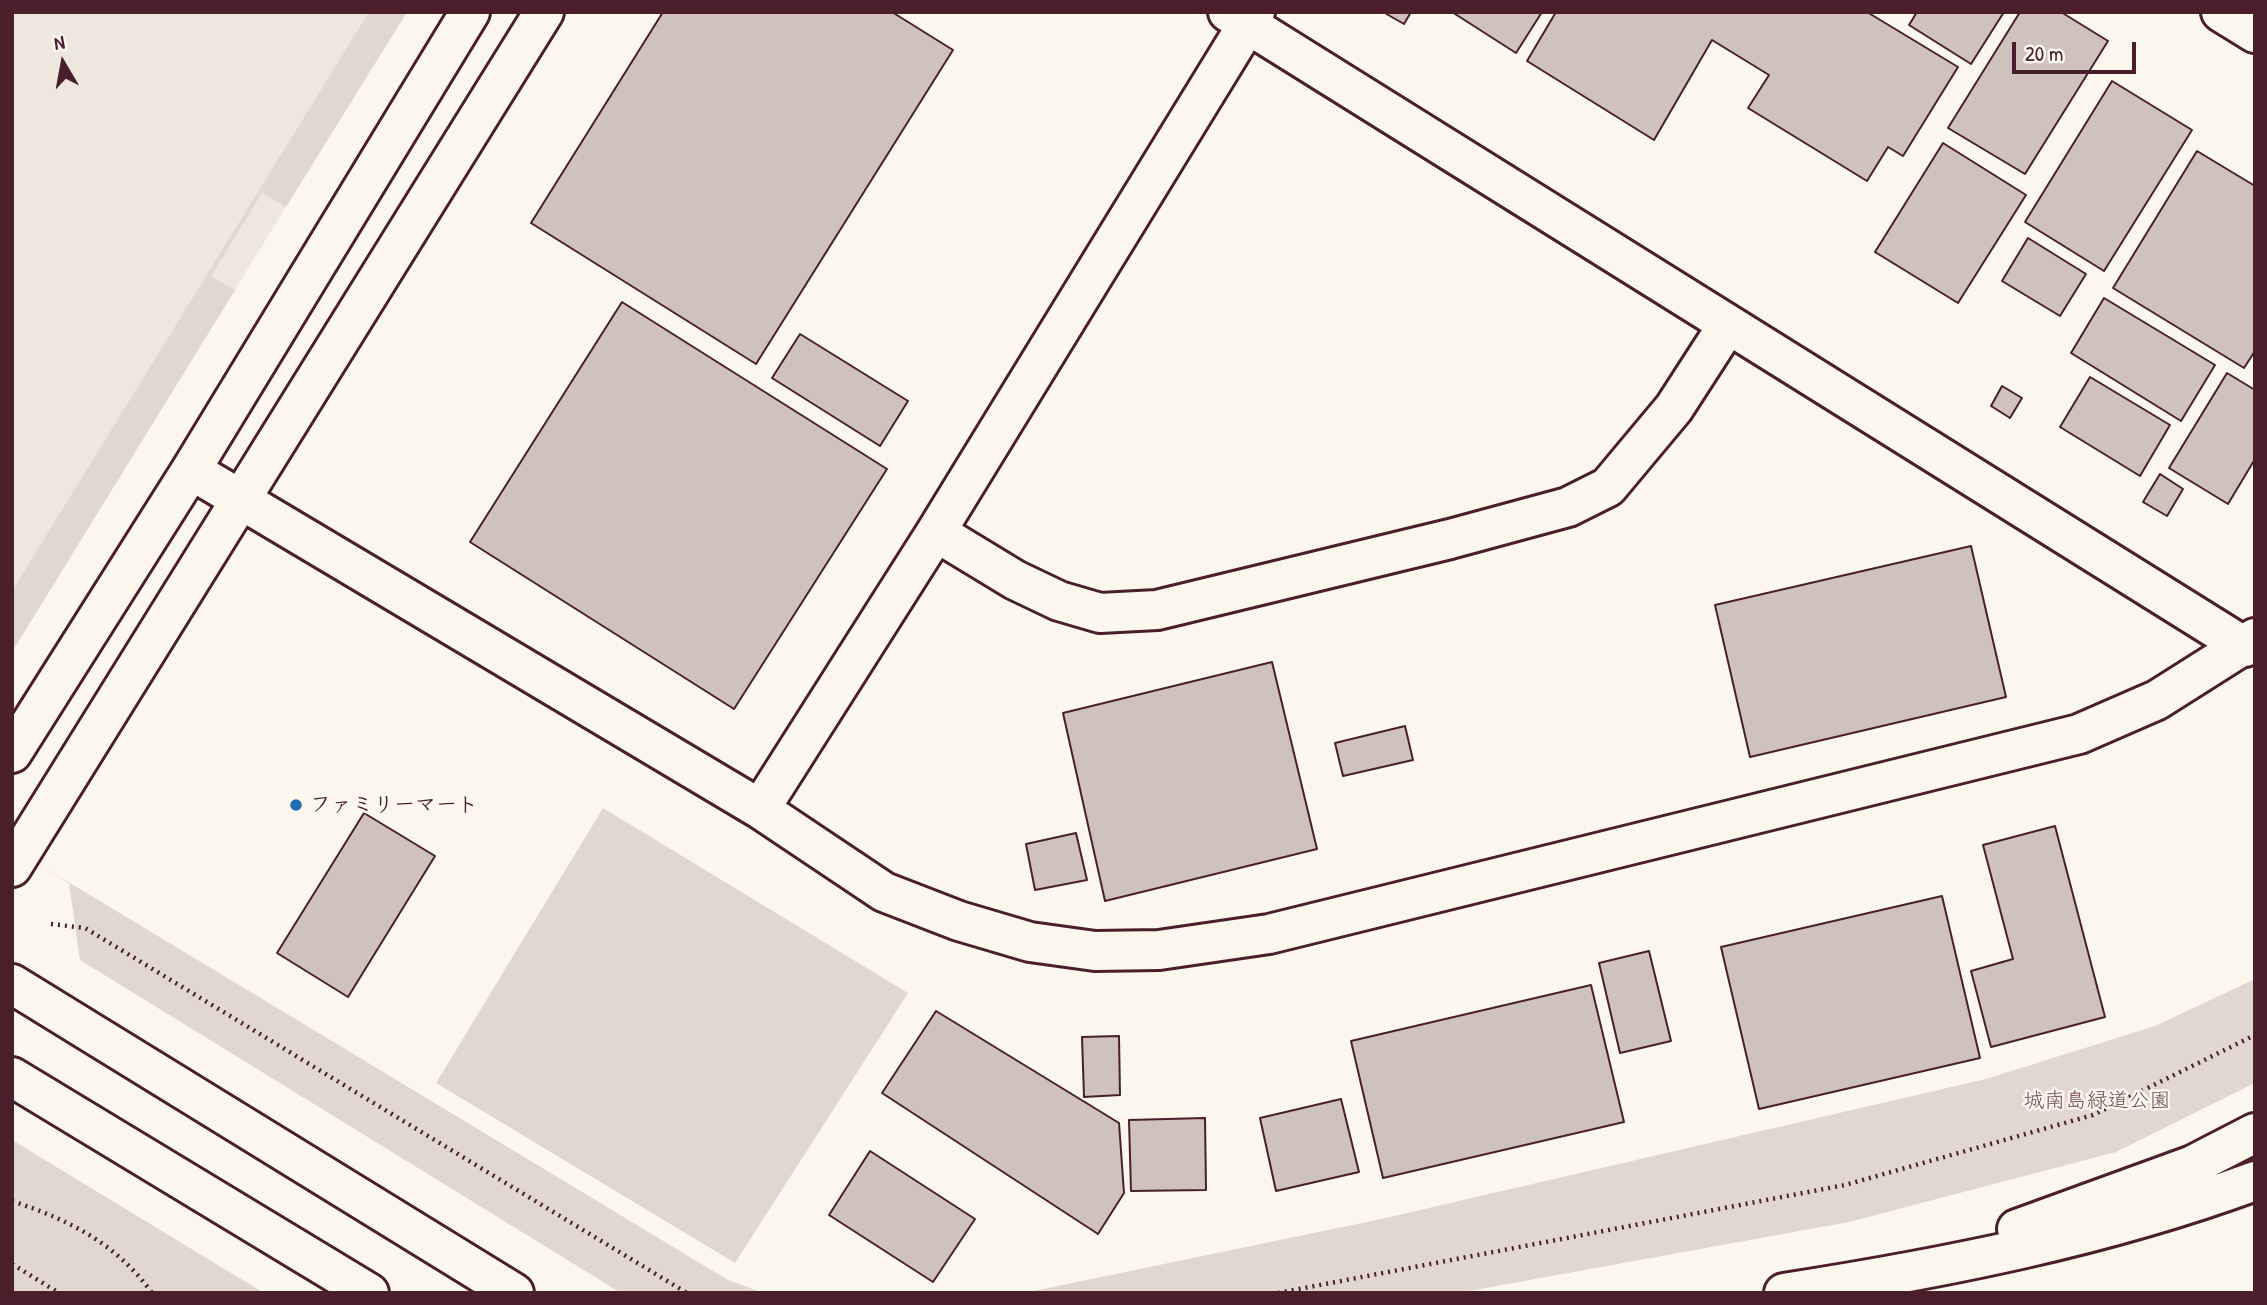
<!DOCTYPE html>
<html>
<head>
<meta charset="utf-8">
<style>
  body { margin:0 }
  #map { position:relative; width:2267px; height:1305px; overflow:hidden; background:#fbf7ec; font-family:"Patrick Hand",sans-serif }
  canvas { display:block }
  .frame { position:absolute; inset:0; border:14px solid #4a1f2b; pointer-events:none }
  .north { position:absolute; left:28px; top:28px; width:70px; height:70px; -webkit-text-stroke:5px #fbf7ec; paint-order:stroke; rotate:350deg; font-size:19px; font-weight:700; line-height:28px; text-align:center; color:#4a1f2b }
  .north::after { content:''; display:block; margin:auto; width:24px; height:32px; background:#4a1f2b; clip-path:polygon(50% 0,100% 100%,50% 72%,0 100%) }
  .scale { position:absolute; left:2012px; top:42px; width:124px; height:32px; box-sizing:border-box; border:4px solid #4a1f2b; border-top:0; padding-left:9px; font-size:21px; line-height:24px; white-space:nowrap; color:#4a1f2b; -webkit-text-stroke:5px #fbf7ec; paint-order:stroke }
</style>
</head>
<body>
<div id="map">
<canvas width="2267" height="1305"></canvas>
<div class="frame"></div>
<div class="north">N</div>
<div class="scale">20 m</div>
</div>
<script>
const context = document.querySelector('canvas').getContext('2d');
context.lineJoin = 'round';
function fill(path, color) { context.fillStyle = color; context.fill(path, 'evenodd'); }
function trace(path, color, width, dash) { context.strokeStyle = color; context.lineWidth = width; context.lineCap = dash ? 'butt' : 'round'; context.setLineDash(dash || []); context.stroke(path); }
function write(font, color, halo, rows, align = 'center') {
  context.font = font + ' "Patrick Hand","Klee One",sans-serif'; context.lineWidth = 5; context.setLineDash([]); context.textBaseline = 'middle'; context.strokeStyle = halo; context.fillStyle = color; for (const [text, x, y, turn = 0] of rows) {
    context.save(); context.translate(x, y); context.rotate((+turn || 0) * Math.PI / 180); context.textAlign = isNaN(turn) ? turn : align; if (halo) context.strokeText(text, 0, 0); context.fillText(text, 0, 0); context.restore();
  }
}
const built = new Path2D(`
  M 12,12 L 406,12 L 12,652 Z`);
const green = new Path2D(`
  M 369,12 L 407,12 L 286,207 L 262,193 L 211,276 L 235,290 L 12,652 L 12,591 Z
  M 603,808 L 908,993 L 735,1263 L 436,1083 Z
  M 12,848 L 728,1280 L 764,1293 L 621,1293 L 80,960 L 69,883 Z
  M 2255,979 L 2255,1083 L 2116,1152 L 1849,1222 L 1458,1293 L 1024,1293 L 1381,1219 L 1986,1079 L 2155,1026 Z
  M 12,1140 L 264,1293 L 12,1293 Z`);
const building = new Path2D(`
  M 663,12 L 892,12 L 953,50 L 756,364 L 531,223 Z
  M 1383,12 L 1411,12 L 1404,24 Z
  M 1452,12 L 1542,12 L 1516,53 Z
  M 1556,12 L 1867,12 L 1958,67 L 1903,156 L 1888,147 L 1867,181 L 1748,108 L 1769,75 L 1712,40 L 1654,140 L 1527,61 Z
  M 1917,12 L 2004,12 L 1971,64 L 1909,25 Z
  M 2020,12 L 2061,12 L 2108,41 L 2025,174 L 1948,128 Z
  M 2112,81 L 2192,130 L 2104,271 L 2025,222 Z
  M 1943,143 L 2026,195 L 1958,303 L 1875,252 Z
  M 2197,151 L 2255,186 L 2255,351 L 2244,368 L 2113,288 Z
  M 2028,238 L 2086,274 L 2060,316 L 2002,281 Z
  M 2104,298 L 2215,365 L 2181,421 L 2071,353 Z
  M 622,302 L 887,469 L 734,709 L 470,542 Z
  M 800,334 L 908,401 L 880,446 L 772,378 Z
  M 2227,373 L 2255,390 L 2255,459 L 2228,504 L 2169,468 Z
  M 2090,377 L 2170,425 L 2140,476 L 2060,427 Z
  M 2002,386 L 2022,398 L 2010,418 L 1991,406 Z
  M 2160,474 L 2183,489 L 2167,516 L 2143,502 Z
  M 1971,546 L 2006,697 L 1750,757 L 1715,605 Z
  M 1272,662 L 1317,849 L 1105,901 L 1063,713 Z
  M 1405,726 L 1413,760 L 1343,776 L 1335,743 Z
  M 364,813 L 435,856 L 348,997 L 277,953 Z
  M 2055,826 L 2105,1017 L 1991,1047 L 1971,971 L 2013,959 L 1983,845 Z
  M 1076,833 L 1087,880 L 1035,890 L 1026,844 Z
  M 1942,896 L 1980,1058 L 1759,1109 L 1721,947 Z
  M 1649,951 L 1671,1041 L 1620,1053 L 1599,963 Z
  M 1591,985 L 1624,1122 L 1383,1178 L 1351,1041 Z
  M 936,1011 L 1119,1123 L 1124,1193 L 1098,1234 L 882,1093 Z
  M 1119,1036 L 1120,1095 L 1084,1097 L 1082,1037 Z
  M 1341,1099 L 1359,1172 L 1276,1191 L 1260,1118 Z
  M 1205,1118 L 1206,1190 L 1131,1191 L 1129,1120 Z
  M 870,1151 L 975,1219 L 933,1282 L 829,1215 Z`);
const path = new Path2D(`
  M 51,924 L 85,928 L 687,1293
  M 12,1201 C 69,1220 116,1243 152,1293
  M 12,1264 L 59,1293
  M 1278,1293 L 1845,1185 L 2093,1115 L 2255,1035`);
const tertiary = new Path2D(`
  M 1228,12 L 2245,647
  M 2221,12 L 2255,33
  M 191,470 L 760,809 L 884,892 L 959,921 L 1030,942 L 1095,951 L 1159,950 L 1269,934 L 2079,734 L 2157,700 L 2255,638
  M 936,532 L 1015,580 L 1059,601 L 1100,613 L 1157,610 L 1450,539 L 1568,507 L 1608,487 L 1674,408 L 1727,326
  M 12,753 L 191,470 L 470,12
  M 760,809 L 936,532 L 1255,12
  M 12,867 L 544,12
  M 12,984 L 514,1293
  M 12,1077 L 369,1293
  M 2017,1229 L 2193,1165 L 2255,1133
  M 1784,1293 C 1944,1268 2103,1237 2255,1181`);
const markers = [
  [296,805,7,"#1f6fb2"]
];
const poiNames = [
  ["ファミリーマート",310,805]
];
const parkNames = [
  ["城南島緑道公園",2097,1101]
];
fill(built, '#eee7de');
fill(green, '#e2d7d0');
fill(building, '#cfc2bc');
trace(building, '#4a1f2b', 2);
trace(tertiary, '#4a1f2b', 44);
trace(path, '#4a1f2b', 4.5, [2, 5]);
trace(tertiary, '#fbf7ec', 38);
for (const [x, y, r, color] of markers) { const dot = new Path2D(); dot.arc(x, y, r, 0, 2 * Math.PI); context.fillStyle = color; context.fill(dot); trace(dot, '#fbf7ec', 2.5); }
write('bold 21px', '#4a1f2b', '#fbf7ec', poiNames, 'left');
write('21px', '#704d54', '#fbf7ec', parkNames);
</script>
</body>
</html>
